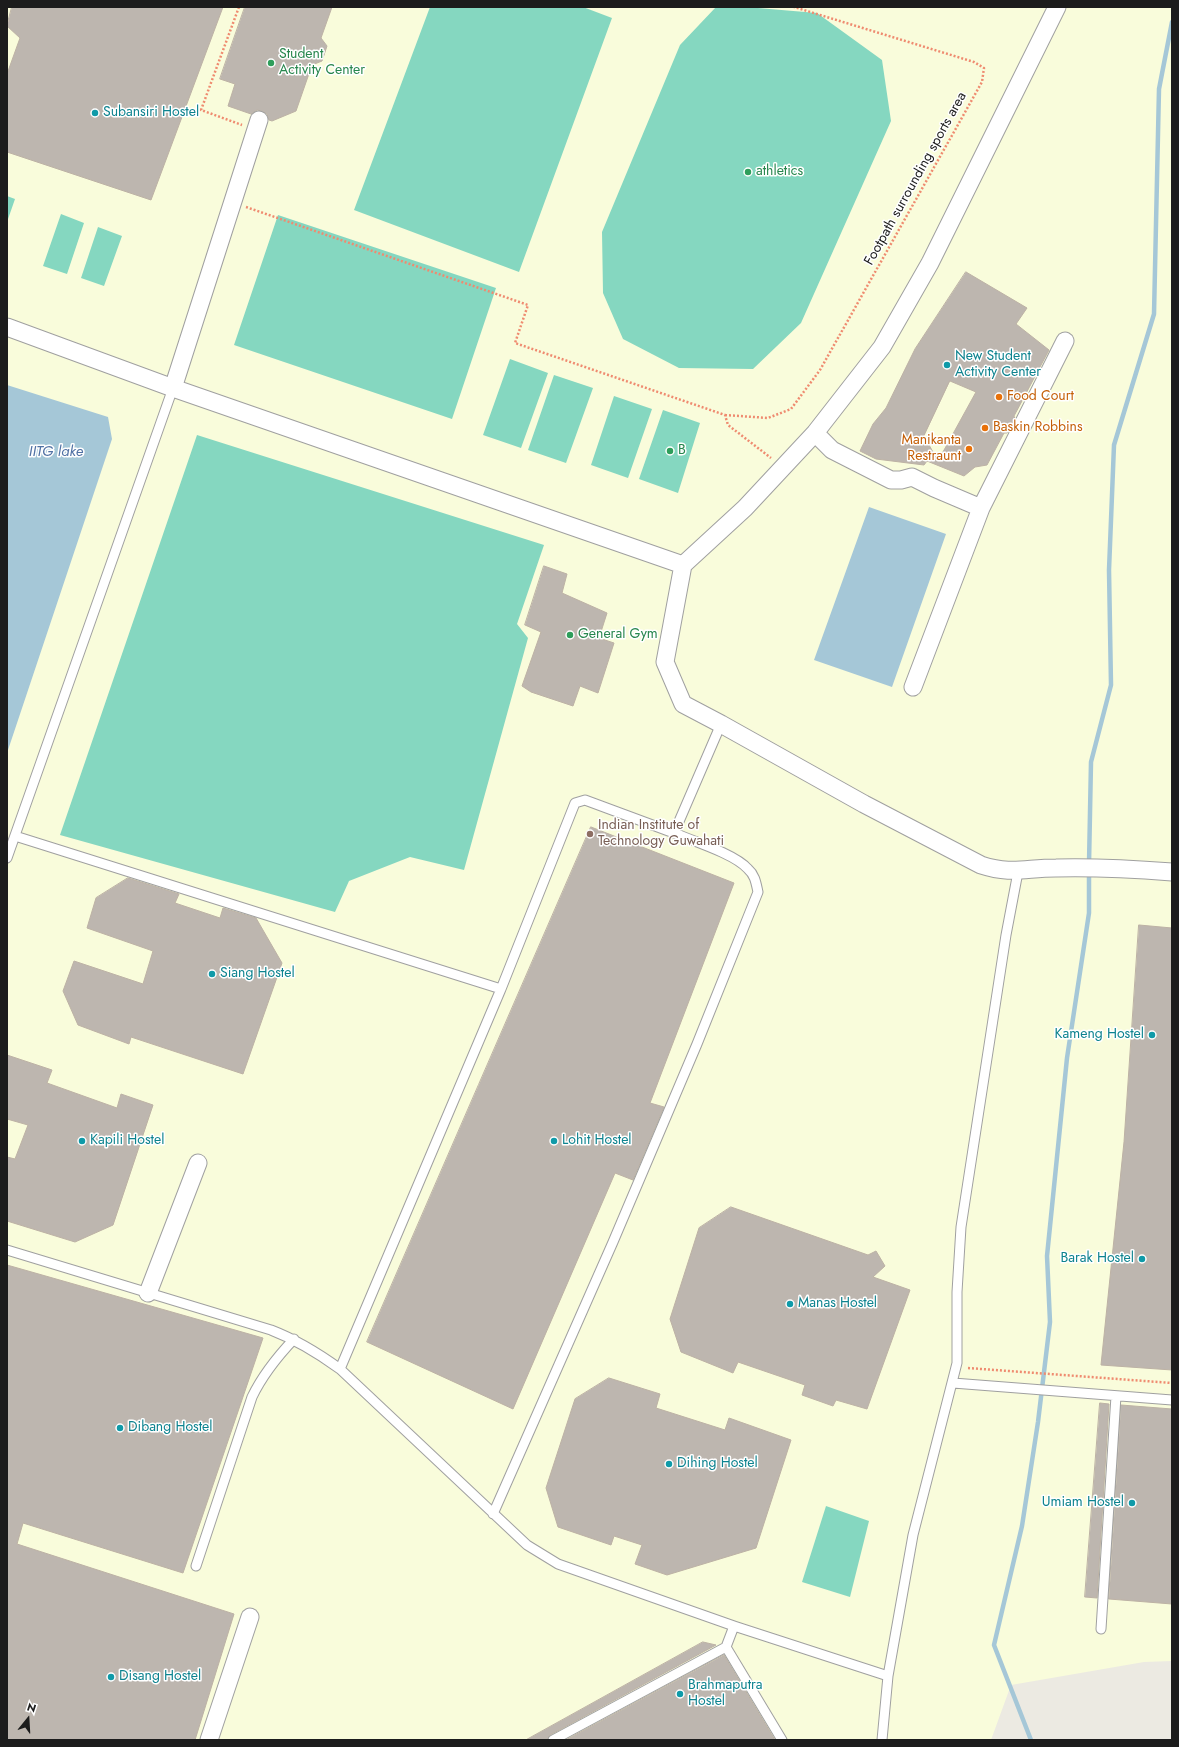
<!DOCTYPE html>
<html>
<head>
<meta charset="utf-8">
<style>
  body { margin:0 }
  #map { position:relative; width:1179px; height:1747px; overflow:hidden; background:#eceae2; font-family:Jost,sans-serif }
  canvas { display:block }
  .frame { position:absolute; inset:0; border:8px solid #1c1c1c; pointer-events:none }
  .north { position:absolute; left:8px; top:1699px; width:40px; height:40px; -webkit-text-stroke:3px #fff; paint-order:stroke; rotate:18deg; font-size:11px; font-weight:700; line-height:16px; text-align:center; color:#1c1c1c }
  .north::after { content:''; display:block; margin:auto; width:14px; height:18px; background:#1c1c1c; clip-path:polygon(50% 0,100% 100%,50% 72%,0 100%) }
</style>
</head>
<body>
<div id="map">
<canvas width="1179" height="1747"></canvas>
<div class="frame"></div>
<div class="north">N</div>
</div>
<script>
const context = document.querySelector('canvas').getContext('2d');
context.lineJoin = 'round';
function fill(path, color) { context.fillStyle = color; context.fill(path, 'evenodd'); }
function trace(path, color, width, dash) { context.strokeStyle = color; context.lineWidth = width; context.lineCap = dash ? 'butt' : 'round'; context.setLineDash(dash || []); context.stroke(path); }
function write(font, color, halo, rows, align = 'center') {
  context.font = font + ' Jost,sans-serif'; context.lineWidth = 3; context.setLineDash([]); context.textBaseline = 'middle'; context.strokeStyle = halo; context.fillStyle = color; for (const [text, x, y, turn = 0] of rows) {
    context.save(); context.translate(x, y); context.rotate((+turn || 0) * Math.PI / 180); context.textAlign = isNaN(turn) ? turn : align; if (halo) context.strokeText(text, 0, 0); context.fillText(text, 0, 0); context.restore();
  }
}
const education = new Path2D(`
  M 7,7 L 1172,7 L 1172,1661 L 1144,1662 L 1011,1685 L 991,1740 L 7,1740 Z`);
const pitch = new Path2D(`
  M 430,7 L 583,7 L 612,18 L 519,272 L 354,210 Z
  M 716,7 L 746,7 L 817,13 L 882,60 L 891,121 L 801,323 L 753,369 L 679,368 L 623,339 L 603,293 L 602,232 L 680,45 Z
  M 7,196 L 15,199 L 7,222 Z
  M 61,214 L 84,223 L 67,274 L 43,266 Z
  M 278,215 L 496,288 L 452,419 L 234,345 Z
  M 98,227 L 122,236 L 104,286 L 81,278 Z
  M 510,359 L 548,373 L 521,448 L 483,435 Z
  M 554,375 L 593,388 L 566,463 L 528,450 Z
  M 614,396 L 652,409 L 628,478 L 591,465 Z
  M 663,410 L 700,423 L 678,493 L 639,479 Z
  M 197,435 L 544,545 L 517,624 L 528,638 L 464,870 L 410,857 L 349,881 L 335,912 L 60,835 Z
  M 826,1506 L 869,1521 L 850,1597 L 802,1582 Z`);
const water = new Path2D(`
  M 7,385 L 108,417 L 112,439 L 7,753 Z
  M 869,507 L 946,534 L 892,687 L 814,660 Z`);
const stream = new Path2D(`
  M 1089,864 L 1091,762 L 1111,685 L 1109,570 L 1114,445 L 1154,314 L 1159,89 L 1172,22
  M 1031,1740 L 994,1645 L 1022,1526 L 1038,1422 L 1050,1322 L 1047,1256 L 1067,1058 L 1089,913 L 1089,871`);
const building = new Path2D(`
  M 12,7 L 223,7 L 151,200 L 7,152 L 7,74 L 20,38 L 7,26 Z
  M 245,7 L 332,7 L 321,38 L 327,46 L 322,61 L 312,65 L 296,111 L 272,121 L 269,120 L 267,114 L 262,111 L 257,110 L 251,114 L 228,106 L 235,84 L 220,79 Z
  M 966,272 L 1027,308 L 1016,324 L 1049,350 L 1014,416 L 1015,419 L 1007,433 L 1004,433 L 987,465 L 975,467 L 964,476 L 927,461 L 924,465 L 876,459 L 860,451 L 873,424 L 886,408 L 915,349 ZM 950,381 L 976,392 L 938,461 L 924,436 Z
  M 544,566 L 567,574 L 562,593 L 607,613 L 599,638 L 614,643 L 598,693 L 580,686 L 573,706 L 531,692 L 522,686 L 541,632 L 525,625 Z
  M 591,827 L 734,883 L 650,1103 L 664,1107 L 633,1180 L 615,1173 L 513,1409 L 367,1342 Z
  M 128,878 L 179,894 L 175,903 L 220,918 L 223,908 L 256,918 L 282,963 L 243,1074 L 131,1037 L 129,1044 L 78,1025 L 63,991 L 74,961 L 143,984 L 153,951 L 87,928 L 96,898 Z
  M 1139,925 L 1172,928 L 1172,1370 L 1101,1365 L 1124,1142 Z
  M 7,1055 L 52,1070 L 47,1083 L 117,1108 L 121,1094 L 153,1105 L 113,1225 L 75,1242 L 7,1221 L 7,1157 L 15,1159 L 28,1125 L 7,1119 Z
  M 731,1207 L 868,1255 L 876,1251 L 885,1266 L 873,1277 L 910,1290 L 867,1409 L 836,1400 L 833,1406 L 802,1395 L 805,1385 L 738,1362 L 733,1373 L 681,1352 L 670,1319 L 699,1228 Z
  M 7,1265 L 263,1338 L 183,1573 L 23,1523 L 17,1544 L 234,1614 L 195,1740 L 7,1740 Z
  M 609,1378 L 660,1394 L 656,1408 L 725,1430 L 729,1418 L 791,1440 L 756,1548 L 667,1575 L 635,1564 L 642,1545 L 614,1536 L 611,1545 L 558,1527 L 546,1488 L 575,1399 Z
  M 1100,1403 L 1109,1404 L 1097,1598 L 1085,1597 Z
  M 1121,1405 L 1172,1409 L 1172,1604 L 1109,1599 Z
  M 703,1642 L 716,1645 L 550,1735 L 547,1740 L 526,1740 Z
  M 724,1655 L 775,1740 L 566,1740 Z`);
const path = new Path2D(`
  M 239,7 L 201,110 L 242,125
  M 246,207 L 528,305 L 515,343 L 725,415 L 728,425 L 771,458
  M 725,415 L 768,418 L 791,409 L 820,370 L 982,82 L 984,68 L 974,62 L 794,7
  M 968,1368 L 1172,1383`);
const service = new Path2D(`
  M 15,836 L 501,989
  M 7,858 L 173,388
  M 7,1250 L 271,1330 C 297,1340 318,1353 340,1369 L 527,1545 L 558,1564 L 734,1626 L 888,1676
  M 340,1369 L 501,989 L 575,803 L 585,800 L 674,833 L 721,724
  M 953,1383 L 1172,1400
  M 493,1514 L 613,1242 L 697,1044 L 758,892 C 756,883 755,875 748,869 C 735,854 693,841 674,833
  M 196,1566 L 252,1397 C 263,1374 277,1357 294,1339
  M 734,1626 L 726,1647 L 782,1740
  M 1101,1629 L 1116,1396
  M 553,1740 L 726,1647
  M 882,1740 L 888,1676 L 913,1535 L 957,1363 L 957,1292 L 961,1227 L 1006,935 L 1018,872`);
const minor = new Path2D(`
  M 7,327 L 173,388 L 683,565 L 665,662 L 683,704 L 721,724 L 864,804 L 981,865 C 1012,875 1025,868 1056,868 C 1095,867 1133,869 1172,872
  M 173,388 L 259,120
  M 815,433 L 832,450 L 891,480 L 901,480 L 912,477 L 934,488 L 981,508
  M 683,565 L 745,508 L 815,433 L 882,347 L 930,263 L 1057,7
  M 913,687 L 981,508 L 1065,341
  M 148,1293 L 198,1163
  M 209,1740 L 250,1617`);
const markers = [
  [271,63,4,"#2e9e5b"],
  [95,113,4,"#0f9aa8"],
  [748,172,4,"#2e9e5b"],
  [947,365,4,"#0f9aa8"],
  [999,397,4,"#e8710a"],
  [985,428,4,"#e8710a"],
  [969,449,4,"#e8710a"],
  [670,451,4,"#2e9e5b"],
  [570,635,4,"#2e9e5b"],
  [590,834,4,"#8d6e63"],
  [212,974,4,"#0f9aa8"],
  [1152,1035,4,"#0f9aa8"],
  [82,1141,4,"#0f9aa8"],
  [554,1141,4,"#0f9aa8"],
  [1142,1259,4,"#0f9aa8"],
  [790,1304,4,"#0f9aa8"],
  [120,1428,4,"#0f9aa8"],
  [669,1464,4,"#0f9aa8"],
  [1132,1503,4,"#0f9aa8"],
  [111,1677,4,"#0f9aa8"],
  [680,1694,4,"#0f9aa8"]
];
const leisureNames = [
  ["Student",279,55],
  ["Activity Center",279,71],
  ["athletics",756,172],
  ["B",678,451],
  ["General Gym",578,635]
];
const cultureNames = [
  ["Subansiri Hostel",103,113],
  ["New Student",955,357],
  ["Activity Center",955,373],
  ["Siang Hostel",220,974],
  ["Kameng Hostel",1144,1035,"right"],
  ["Kapili Hostel",90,1141],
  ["Lohit Hostel",562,1141],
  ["Barak Hostel",1134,1259,"right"],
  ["Manas Hostel",798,1304],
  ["Dibang Hostel",128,1428],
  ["Dihing Hostel",677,1464],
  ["Umiam Hostel",1124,1503,"right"],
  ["Disang Hostel",119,1677],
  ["Brahmaputra",688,1686],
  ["Hostel",688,1702]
];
const streetNames = [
  ["Footpath surrounding sports area",916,179,-61]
];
const foodNames = [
  ["Food Court",1007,397],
  ["Baskin Robbins",993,428],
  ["Manikanta",961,441,"right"],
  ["Restraunt",961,457,"right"]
];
const educationNames = [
  ["Indian Institute of",598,826],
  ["Technology Guwahati",598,842]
];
const waterNames = [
  ["IITG lake",56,452]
];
fill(education, '#f9fcdb');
fill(pitch, '#85d7c0');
fill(water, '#a5c7d7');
trace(stream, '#a5c7d7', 4.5);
fill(building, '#bdb6af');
trace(building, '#bdb2a5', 1);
trace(service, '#a0a0a0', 11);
trace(minor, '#a0a0a0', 19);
trace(path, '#ef8b70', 2.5, [2, 2]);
trace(service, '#fff', 9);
trace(minor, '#fff', 17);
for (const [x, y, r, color] of markers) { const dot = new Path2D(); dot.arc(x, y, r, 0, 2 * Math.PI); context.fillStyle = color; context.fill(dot); trace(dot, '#fff', 1.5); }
write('14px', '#27864d', '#fff', leisureNames, 'left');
write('14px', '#0d838f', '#fff', cultureNames, 'left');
write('14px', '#1c1c1c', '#fff', streetNames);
write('14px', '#c56008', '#fff', foodNames, 'left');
write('14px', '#785e54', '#fff', educationNames, 'left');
write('italic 15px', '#5071a4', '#fff', waterNames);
</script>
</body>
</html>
